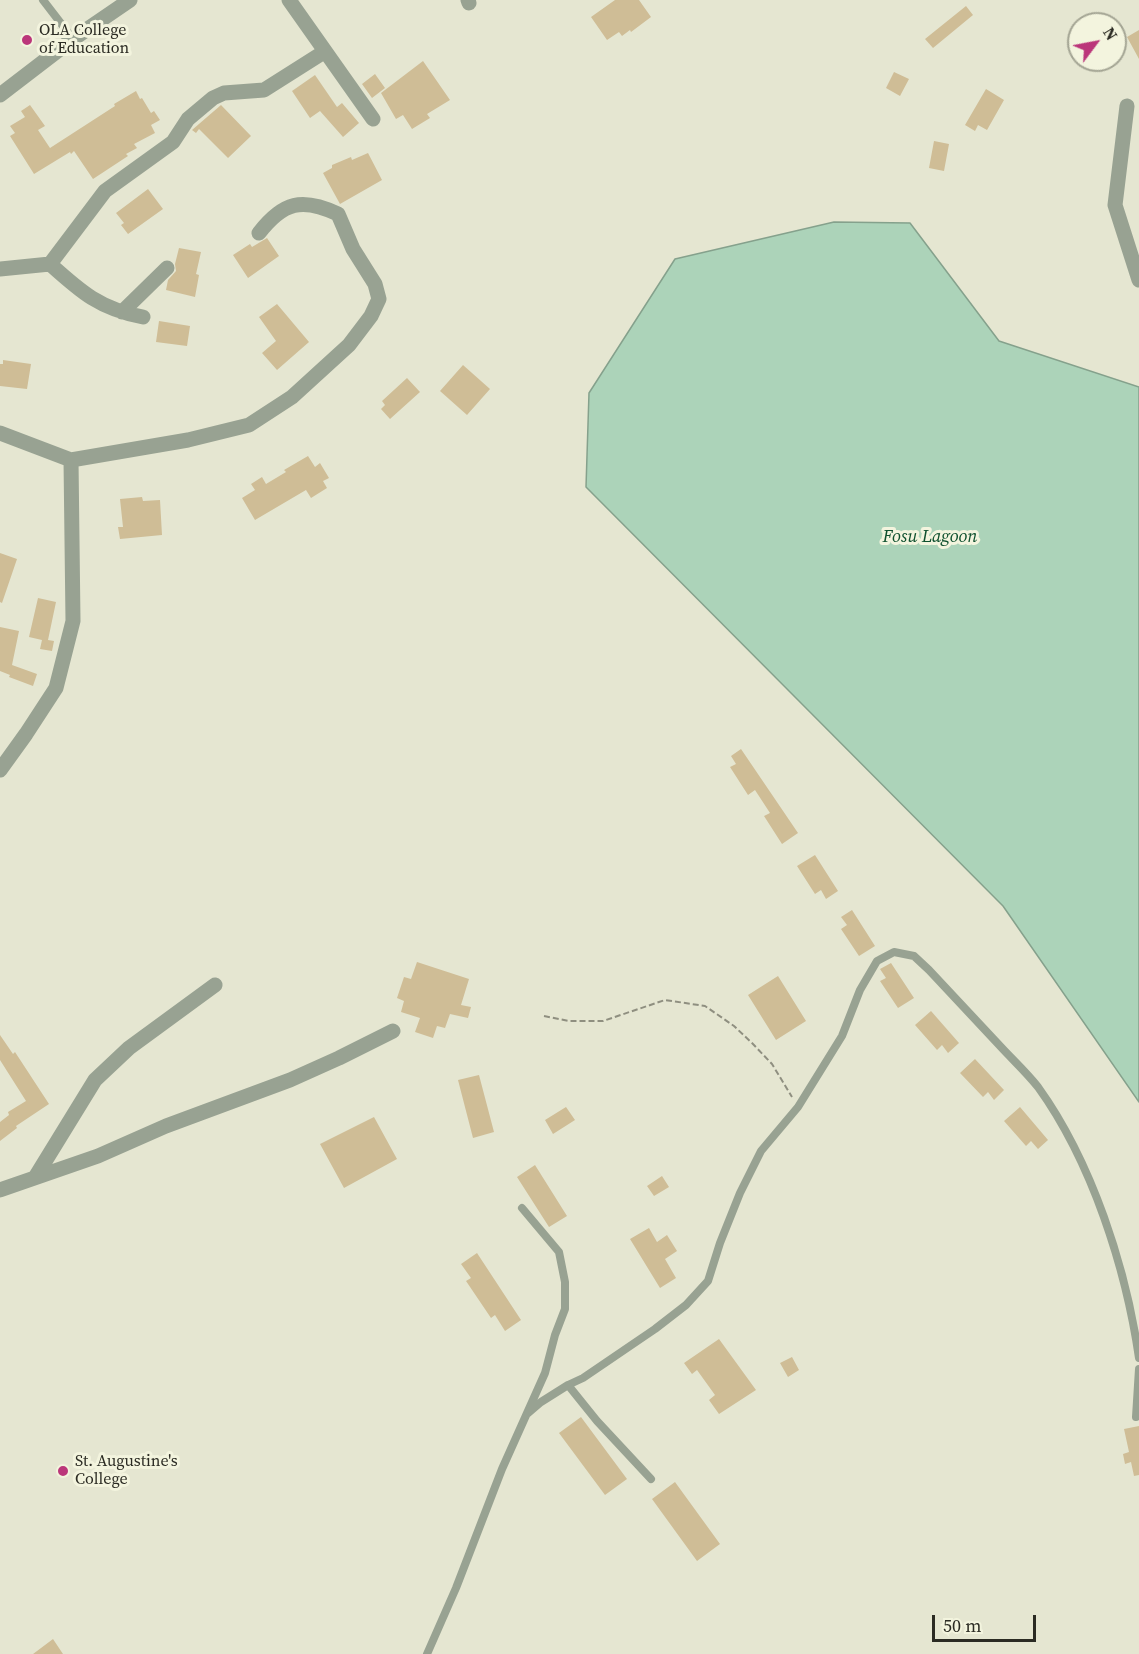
<!DOCTYPE html>
<html>
<head>
<meta charset="utf-8">
<style>
  body { margin:0 }
  #map { position:relative; width:1139px; height:1654px; overflow:hidden; background:#e5e6d1; font-family:"Source Serif 4",serif }
  canvas { display:block }
  .north { position:absolute; left:1067px; top:12px; width:60px; height:60px; box-sizing:border-box; background:#f3f4de; border:2px solid #a3a493; border-radius:50%; rotate:58deg; font-size:16px; font-weight:700; line-height:24px; text-align:center; color:#2b2b23 }
  .north::after { content:''; display:block; margin:auto; width:21px; height:27px; background:#bb367a; clip-path:polygon(50% 0,100% 100%,50% 72%,0 100%) }
  .scale { position:absolute; left:932px; top:1615px; width:104px; height:27px; box-sizing:border-box; border:3px solid #2b2b23; border-top:0; padding-left:8px; font-size:18px; line-height:21px; white-space:nowrap; color:#2b2b23; -webkit-text-stroke:4px #f3f4de; paint-order:stroke }
</style>
</head>
<body>
<div id="map">
<canvas width="1139" height="1654"></canvas>
<div class="north">N</div>
<div class="scale">50 m</div>
</div>
<script>
const context = document.querySelector('canvas').getContext('2d');
context.lineJoin = 'round';
function fill(path, color) { context.fillStyle = color; context.fill(path, 'evenodd'); }
function trace(path, color, width, dash) { context.strokeStyle = color; context.lineWidth = width; context.lineCap = dash ? 'butt' : 'round'; context.setLineDash(dash || []); context.stroke(path); }
function write(font, color, halo, rows, align = 'center') {
  context.font = font + ' "Source Serif 4",serif'; context.lineWidth = 6; context.setLineDash([]); context.textBaseline = 'middle'; context.strokeStyle = halo; context.fillStyle = color; for (const [text, x, y, turn = 0] of rows) {
    context.save(); context.translate(x, y); context.rotate((+turn || 0) * Math.PI / 180); context.textAlign = isNaN(turn) ? turn : align; if (halo) context.strokeText(text, 0, 0); context.fillText(text, 0, 0); context.restore();
  }
}
const water = new Path2D(`
  M 834,222 L 910,223 L 999,341 L 1139,387 L 1139,1102 L 1003,906 L 586,487 L 589,393 L 675,259 Z`);
const building = new Path2D(`
  M 615,0 L 639,0 L 651,17 L 631,32 L 630,30 L 622,36 L 619,32 L 607,40 L 591,17 Z
  M 966,6 L 973,15 L 933,48 L 925,39 Z
  M 1139,30 L 1139,59 L 1127,37 Z
  M 423,61 L 450,100 L 427,114 L 430,118 L 412,129 L 403,115 L 396,119 L 381,93 Z
  M 894,72 L 909,79 L 900,96 L 886,88 Z
  M 375,74 L 385,88 L 372,98 L 362,84 Z
  M 315,75 L 337,107 L 342,103 L 359,123 L 343,137 L 320,111 L 310,118 L 292,91 Z
  M 986,89 L 1004,100 L 987,130 L 978,125 L 975,131 L 965,125 Z
  M 136,91 L 140,99 L 142,98 L 151,113 L 154,111 L 160,120 L 151,125 L 155,133 L 134,144 L 137,148 L 126,154 L 128,156 L 93,179 L 74,151 L 71,154 L 70,152 L 34,174 L 10,136 L 15,133 L 10,126 L 25,117 L 21,111 L 30,105 L 45,126 L 38,130 L 50,148 L 115,106 L 114,104 Z
  M 221,105 L 251,136 L 228,158 L 199,129 L 196,133 L 192,130 Z
  M 934,141 L 949,144 L 944,171 L 929,168 Z
  M 368,153 L 382,180 L 340,204 L 323,173 L 332,168 L 332,165 L 351,157 L 352,160 Z
  M 148,189 L 163,209 L 128,234 L 121,225 L 124,223 L 116,213 Z
  M 267,238 L 279,256 L 248,278 L 233,255 L 250,244 L 252,247 Z
  M 179,248 L 201,252 L 196,274 L 199,275 L 195,297 L 166,290 L 168,280 L 176,271 L 175,264 Z
  M 277,304 L 309,342 L 277,370 L 262,353 L 276,341 L 259,317 Z
  M 159,321 L 190,326 L 187,346 L 156,342 Z
  M 3,360 L 31,364 L 27,389 L 0,386 L 0,364 L 3,364 Z
  M 463,365 L 490,389 L 467,415 L 440,391 Z
  M 407,378 L 420,392 L 390,419 L 381,409 L 385,405 L 382,401 Z
  M 308,456 L 315,467 L 320,463 L 329,478 L 323,481 L 327,488 L 311,498 L 306,490 L 255,520 L 242,498 L 255,490 L 251,484 L 262,477 L 266,484 L 286,472 L 284,470 Z
  M 142,497 L 143,501 L 160,500 L 162,535 L 120,539 L 118,527 L 123,527 L 120,499 Z
  M 0,553 L 17,559 L 2,603 L 0,602 Z
  M 38,598 L 56,602 L 48,640 L 54,641 L 52,651 L 40,649 L 42,640 L 29,637 Z
  M 0,627 L 19,631 L 12,665 L 37,674 L 33,686 L 9,677 L 10,675 L 0,671 Z
  M 741,749 L 798,833 L 782,844 L 764,816 L 770,813 L 755,790 L 748,795 L 730,767 L 736,764 L 731,756 Z
  M 815,855 L 838,891 L 826,899 L 821,890 L 815,894 L 797,866 Z
  M 852,910 L 875,946 L 859,956 L 841,929 L 847,925 L 841,917 Z
  M 417,962 L 469,979 L 461,1005 L 471,1007 L 468,1018 L 450,1014 L 445,1028 L 437,1026 L 433,1038 L 415,1032 L 420,1018 L 401,1012 L 404,1001 L 397,998 L 404,977 L 411,979 Z
  M 891,963 L 914,998 L 898,1008 L 880,981 L 886,978 L 880,969 Z
  M 778,976 L 806,1021 L 776,1040 L 748,995 Z
  M 931,1011 L 959,1043 L 948,1053 L 942,1045 L 937,1050 L 915,1025 Z
  M 0,1035 L 13,1054 L 15,1052 L 49,1104 L 16,1126 L 17,1128 L 0,1141 L 0,1122 L 9,1115 L 8,1112 L 26,1101 L 0,1060 Z
  M 975,1059 L 1004,1090 L 994,1100 L 988,1092 L 983,1097 L 960,1073 Z
  M 479,1075 L 494,1132 L 473,1138 L 458,1080 Z
  M 566,1107 L 575,1120 L 553,1134 L 545,1120 Z
  M 1020,1107 L 1048,1140 L 1038,1149 L 1031,1141 L 1026,1146 L 1004,1121 Z
  M 374,1117 L 397,1159 L 344,1188 L 320,1144 Z
  M 535,1165 L 567,1216 L 549,1227 L 517,1177 Z
  M 662,1176 L 669,1187 L 654,1196 L 647,1186 Z
  M 649,1228 L 657,1242 L 667,1235 L 677,1251 L 665,1259 L 676,1278 L 660,1288 L 630,1239 Z
  M 477,1253 L 521,1320 L 505,1331 L 495,1315 L 491,1318 L 466,1281 L 471,1278 L 461,1264 Z
  M 719,1339 L 756,1390 L 719,1414 L 709,1400 L 715,1395 L 697,1370 L 692,1374 L 684,1363 Z
  M 792,1357 L 799,1370 L 788,1377 L 780,1363 Z
  M 581,1417 L 627,1479 L 605,1495 L 559,1433 Z
  M 1139,1426 L 1139,1475 L 1134,1476 L 1131,1462 L 1125,1464 L 1123,1454 L 1129,1452 L 1124,1429 Z
  M 675,1482 L 720,1544 L 697,1561 L 652,1499 Z
  M 53,1639 L 63,1654 L 33,1654 Z`);
const path = new Path2D(`
  M 544,1016 L 569,1021 L 603,1021 L 665,1000 L 705,1006 L 734,1026 L 752,1043 L 772,1064 L 792,1097`);
const lane = new Path2D(`
  M 43,0 L 73,39
  M 568,1385 L 597,1421 L 651,1479
  M 527,1414 L 541,1402 L 568,1385 L 583,1378 L 655,1329 L 686,1305 L 708,1281 L 720,1243 L 740,1193 L 761,1151 L 798,1107 L 842,1036 L 860,990 L 877,961 L 894,952 L 914,956 L 929,970 C 953,996 977,1021 1001,1047 C 1013,1060 1027,1073 1038,1087 C 1092,1162 1126,1268 1139,1358
  M 1136,1417 L 1139,1369
  M 427,1654 L 456,1588 L 502,1469 L 545,1373 L 555,1335 L 565,1309 L 565,1282 L 559,1252 L 522,1208`);
const street = new Path2D(`
  M 289,0 L 373,119
  M 468,0 L 469,3
  M 0,95 L 73,39 L 130,0
  M 1127,106 L 1115,205 L 1139,280
  M 50,264 L 105,191 L 173,142 L 188,119 L 213,98 L 224,93 L 264,90 L 324,52
  M 0,269 L 50,264 C 81,292 100,309 143,317
  M 122,312 L 167,268
  M 0,433 L 71,460 L 188,440 L 249,425 L 292,397 L 349,345 L 371,316 L 379,299 L 375,284 L 353,249 L 338,214 C 302,197 283,202 259,233
  M 0,770 L 26,734 L 56,688 L 73,621 L 71,460
  M 36,1176 L 95,1080 L 129,1048 L 215,985
  M 0,1190 L 98,1156 L 166,1126 L 290,1080 L 339,1058 L 393,1031`);
const markers = [
  [27,40,6,"#bb367a"],
  [63,1471,6,"#bb367a"]
];
const poiNames = [
  ["OLA College",39,31],
  ["of Education",39,49],
  ["St. Augustine's",75,1462],
  ["College",75,1480]
];
const waterNames = [
  ["Fosu Lagoon",930,537]
];
fill(water, '#acd3b9');
trace(water, '#85a18c', 1.5);
fill(building, '#cfbd96');
trace(path, '#8f8f80', 2, [6, 3]);
trace(lane, '#98a292', 8);
trace(street, '#98a292', 15);
for (const [x, y, r, color] of markers) { const dot = new Path2D(); dot.arc(x, y, r, 0, 2 * Math.PI); context.fillStyle = color; context.fill(dot); trace(dot, '#f3f4de', 2); }
write('16px', '#2b2b23', '#f3f4de', poiNames, 'left');
write('italic 18px', '#0e502e', '#f3f4de', waterNames);
</script>
</body>
</html>
